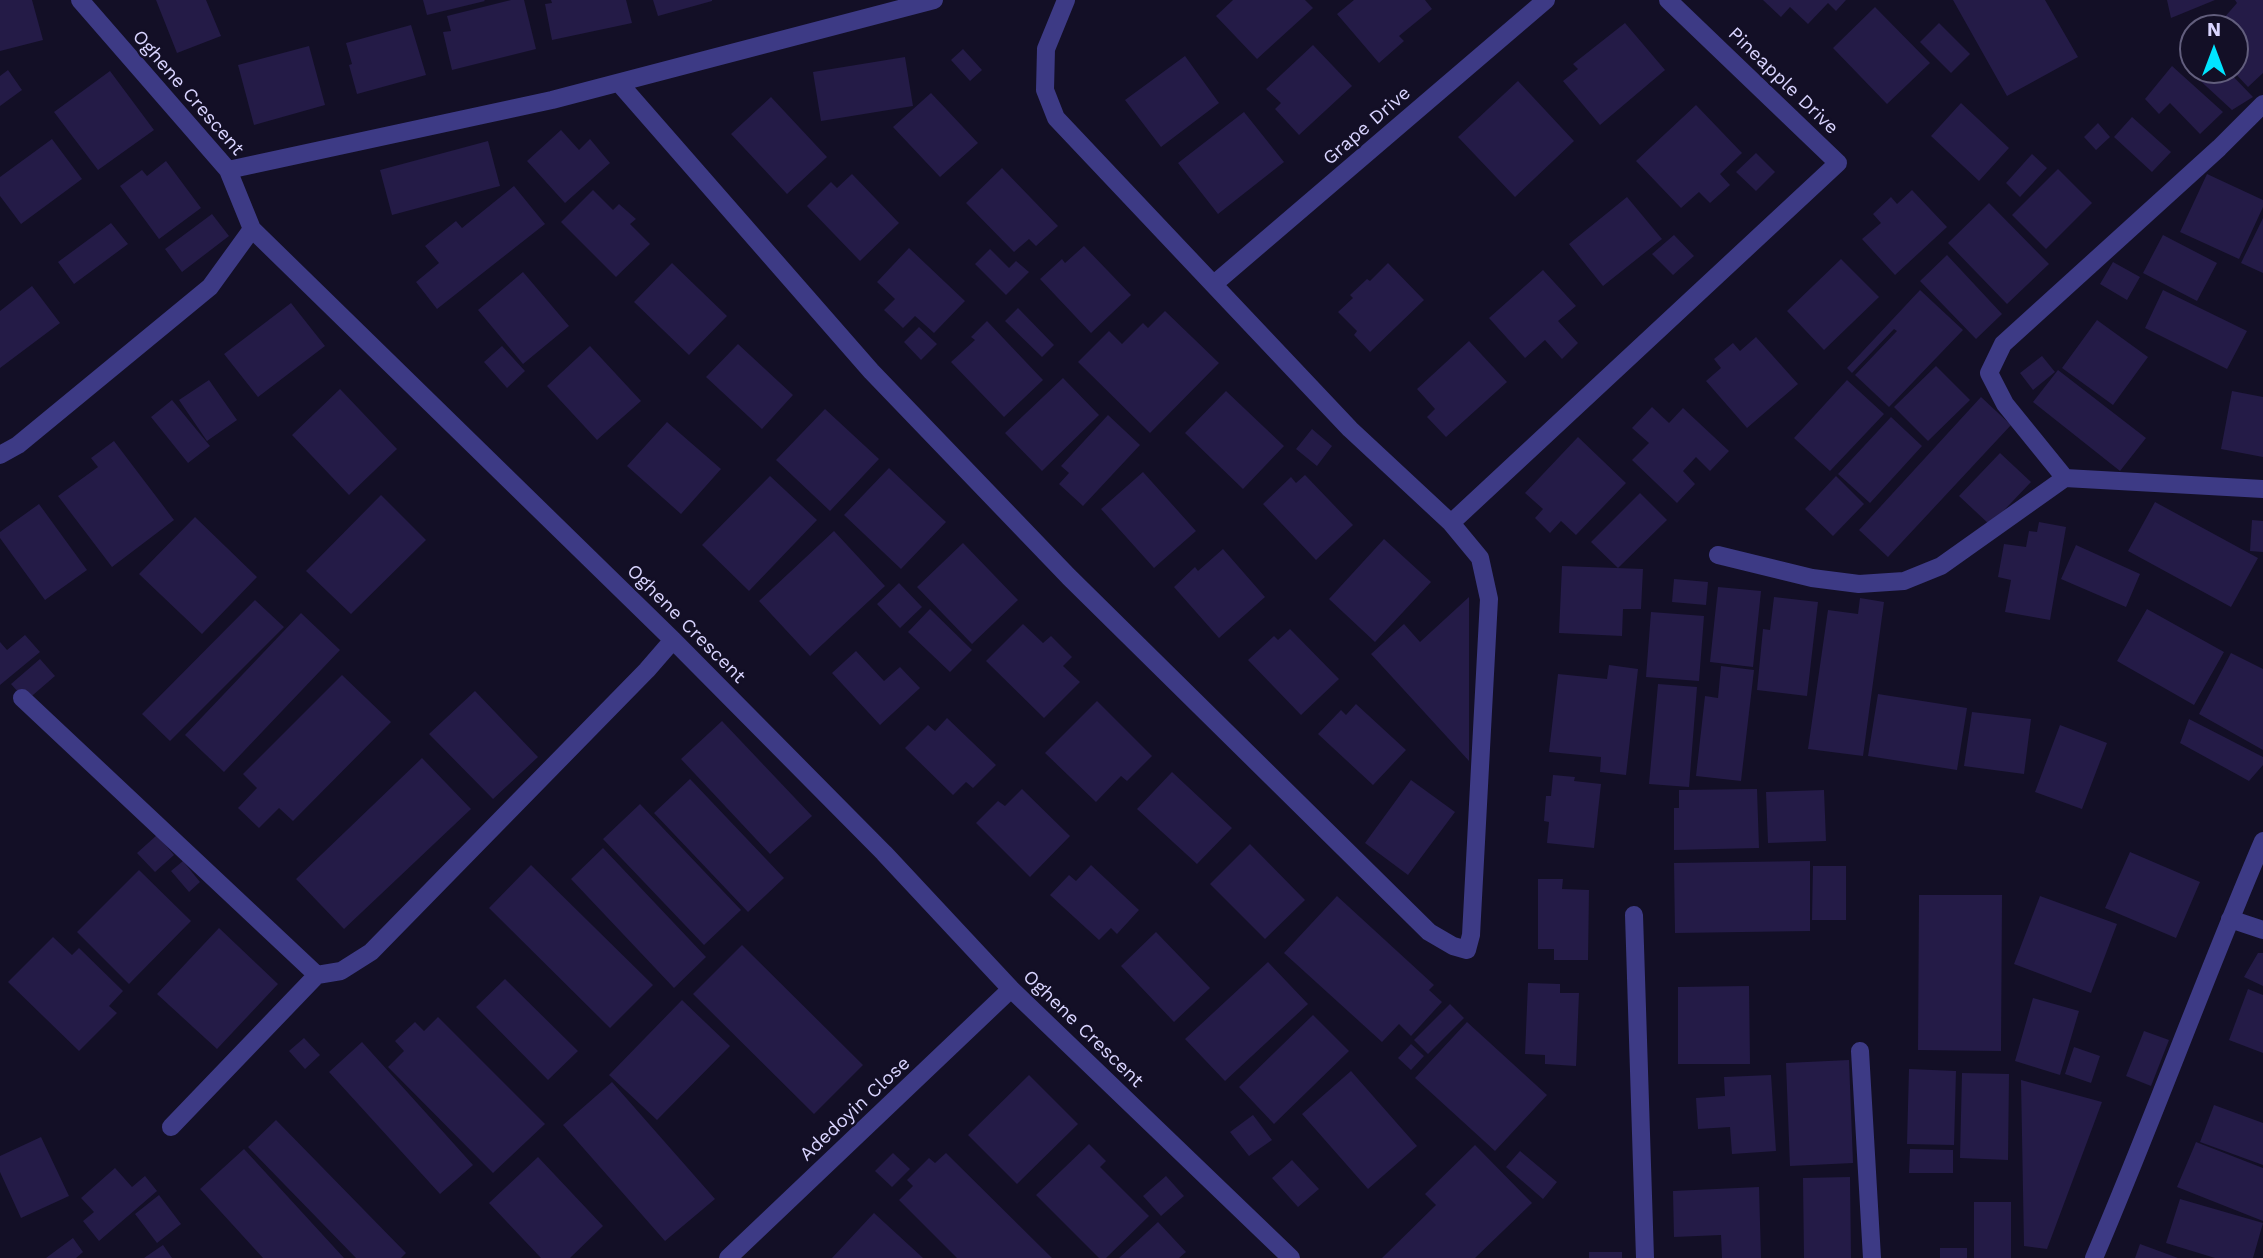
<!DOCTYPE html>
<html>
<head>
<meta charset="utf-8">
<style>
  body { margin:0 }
  #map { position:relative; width:2263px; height:1258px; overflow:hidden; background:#130f26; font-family:"Work Sans",sans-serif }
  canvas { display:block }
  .north { position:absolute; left:2179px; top:14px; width:70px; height:70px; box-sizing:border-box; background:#130f26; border:2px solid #625e7d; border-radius:50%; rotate:0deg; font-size:19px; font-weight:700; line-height:28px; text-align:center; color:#d9d4ff }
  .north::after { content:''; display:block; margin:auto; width:24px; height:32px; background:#00e5ff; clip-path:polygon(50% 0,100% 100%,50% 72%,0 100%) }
</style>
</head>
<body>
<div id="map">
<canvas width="2263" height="1258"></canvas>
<div class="north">N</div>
</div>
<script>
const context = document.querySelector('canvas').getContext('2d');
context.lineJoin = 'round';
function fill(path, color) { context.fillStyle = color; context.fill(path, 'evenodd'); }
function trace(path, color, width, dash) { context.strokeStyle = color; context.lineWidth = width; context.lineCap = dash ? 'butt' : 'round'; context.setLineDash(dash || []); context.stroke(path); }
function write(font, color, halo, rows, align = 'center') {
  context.font = font + ' "Work Sans",sans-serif'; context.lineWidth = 5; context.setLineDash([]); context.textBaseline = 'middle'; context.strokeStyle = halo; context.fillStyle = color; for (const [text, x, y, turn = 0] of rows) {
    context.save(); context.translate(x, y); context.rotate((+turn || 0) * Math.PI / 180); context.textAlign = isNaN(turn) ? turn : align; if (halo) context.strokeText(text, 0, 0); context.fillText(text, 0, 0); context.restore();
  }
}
const building = new Path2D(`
  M 0,0 L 32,0 L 43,40 L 0,51 Z
  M 156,0 L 206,0 L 221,36 L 177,53 Z
  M 423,0 L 484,0 L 485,1 L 427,15 Z
  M 511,0 L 524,0 L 536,49 L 452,70 L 443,32 L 451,31 L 447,16 Z
  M 551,0 L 626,0 L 632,23 L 552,40 L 545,4 L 552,3 Z
  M 653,0 L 712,0 L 712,1 L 658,16 Z
  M 1233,0 L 1305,0 L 1313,8 L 1257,59 L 1216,16 Z
  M 1354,0 L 1425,0 L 1432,9 L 1399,36 L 1404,41 L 1379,63 L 1337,14 Z
  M 1763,0 L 1846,0 L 1836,11 L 1828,3 L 1808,24 L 1790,7 L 1781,17 Z
  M 1953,0 L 2045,0 L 2078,57 L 2007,96 Z
  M 2167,0 L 2215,0 L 2171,18 Z
  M 2235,0 L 2263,0 L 2263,73 L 2248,87 L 2232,70 L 2235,70 L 2235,28 L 2218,28 L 2217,26 L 2237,3 Z
  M 1875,7 L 1930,63 L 1887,104 L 1833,48 Z
  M 1625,23 L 1665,70 L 1600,125 L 1563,81 L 1578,69 L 1573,64 Z
  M 1939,23 L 1970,54 L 1951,73 L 1920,42 Z
  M 411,25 L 426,75 L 357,94 L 349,65 L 352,64 L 346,43 Z
  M 1313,45 L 1352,86 L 1299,135 L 1275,109 L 1281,103 L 1266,89 Z
  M 309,46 L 325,105 L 254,125 L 238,65 Z
  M 963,49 L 982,70 L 970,81 L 951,60 Z
  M 2193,52 L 2193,70 L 2227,70 L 2253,97 L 2232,110 L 2181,63 Z
  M 1185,56 L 1219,103 L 1161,147 L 1125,100 Z
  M 905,57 L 913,106 L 821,121 L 813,72 Z
  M 2172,66 L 2223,112 L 2200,134 L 2170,103 L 2159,114 L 2145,99 Z
  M 8,70 L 22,90 L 0,106 L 0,76 Z
  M 110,71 L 154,130 L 98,170 L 54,112 Z
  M 1518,81 L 1574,141 L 1515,197 L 1458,137 Z
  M 931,93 L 978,143 L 940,177 L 893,127 Z
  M 771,97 L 827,157 L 787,194 L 731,134 Z
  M 1961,103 L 2009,148 L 1979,181 L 1931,136 Z
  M 1696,105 L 1742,153 L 1720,174 L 1730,185 L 1710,203 L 1699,192 L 1681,208 L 1636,161 Z
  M 1244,112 L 1284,162 L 1218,214 L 1178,163 Z
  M 2132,117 L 2171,152 L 2152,172 L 2114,137 Z
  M 2098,123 L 2110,137 L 2096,150 L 2084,137 Z
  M 561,130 L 579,150 L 590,139 L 610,163 L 565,203 L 527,161 Z
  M 52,139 L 82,179 L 21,224 L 0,196 L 0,177 Z
  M 488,141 L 500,186 L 392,215 L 380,170 Z
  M 1756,153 L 1775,172 L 1756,191 L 1736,172 Z
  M 2032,154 L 2047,168 L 2020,197 L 2006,183 Z
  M 166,161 L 201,208 L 159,239 L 120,186 L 142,170 L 147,176 Z
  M 1002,168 L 1058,226 L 1036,246 L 1029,239 L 1014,252 L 966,203 Z
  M 2058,169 L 2092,203 L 2046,249 L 2012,215 Z
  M 852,174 L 899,223 L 860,261 L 807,206 L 831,182 L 837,188 Z
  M 2207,174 L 2263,200 L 2263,207 L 2239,259 L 2180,232 Z
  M 514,186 L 545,224 L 437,309 L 416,282 L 439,263 L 425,246 L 456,221 L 462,228 Z
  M 593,190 L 613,210 L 619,204 L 636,219 L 630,224 L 650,244 L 616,277 L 561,222 Z
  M 1912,190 L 1947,227 L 1895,275 L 1862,239 L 1881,223 L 1873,214 L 1891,197 L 1897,204 Z
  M 1627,197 L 1662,239 L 1603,286 L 1569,244 Z
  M 1989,203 L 2049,264 L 2007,304 L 1948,243 Z
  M 212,214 L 229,236 L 182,272 L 165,249 Z
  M 2263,218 L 2263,273 L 2241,263 Z
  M 111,223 L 128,244 L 74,284 L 58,262 Z
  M 1674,235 L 1694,256 L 1673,275 L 1652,254 Z
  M 2163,235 L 2217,263 L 2197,301 L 2143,273 Z
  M 1084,246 L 1131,295 L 1091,333 L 1040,279 L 1062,259 L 1065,263 Z
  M 909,248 L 965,301 L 934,333 L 915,316 L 903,328 L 884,310 L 895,299 L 877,282 Z
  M 990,249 L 1009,268 L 1016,261 L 1029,272 L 1006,295 L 975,264 Z
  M 1947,255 L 2002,314 L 1976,339 L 1920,281 Z
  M 1841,259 L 1879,297 L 1824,350 L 1787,311 Z
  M 2113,262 L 2140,277 L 2127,300 L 2100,284 Z
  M 672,263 L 727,316 L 689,355 L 634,302 Z
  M 1388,263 L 1424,300 L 1370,352 L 1354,335 L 1357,331 L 1338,312 L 1353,298 L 1350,295 L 1367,279 L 1370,281 Z
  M 1543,270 L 1576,306 L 1558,321 L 1578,343 L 1562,359 L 1545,340 L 1525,358 L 1489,318 Z
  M 523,272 L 569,326 L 523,364 L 478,310 Z
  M 32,286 L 60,323 L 0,368 L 0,311 Z
  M 1920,290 L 1963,330 L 1889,407 L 1855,375 L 1897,331 L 1894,329 L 1852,373 L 1847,368 Z
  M 2163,290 L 2247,331 L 2227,369 L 2145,328 Z
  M 291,303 L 325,346 L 258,397 L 224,354 Z
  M 1018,308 L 1054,345 L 1042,357 L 1005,321 Z
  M 1165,311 L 1219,363 L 1150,433 L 1078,362 L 1109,331 L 1122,344 L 1143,323 L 1148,328 Z
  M 2097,320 L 2148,357 L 2113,405 L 2062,368 Z
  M 987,321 L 1043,380 L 1004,417 L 951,362 L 975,340 L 971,337 Z
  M 919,327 L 937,344 L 921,360 L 904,342 Z
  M 1756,337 L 1798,384 L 1747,428 L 1706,381 L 1721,368 L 1714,359 L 1733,343 L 1740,351 Z
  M 1469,341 L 1507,382 L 1446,437 L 1427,417 L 1435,409 L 1417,389 Z
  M 738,344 L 793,395 L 762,429 L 706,377 Z
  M 502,346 L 525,371 L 507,388 L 484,362 Z
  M 590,346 L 641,401 L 597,440 L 547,386 Z
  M 2042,356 L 2055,372 L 2033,390 L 2020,373 Z
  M 1936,366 L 1970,400 L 1928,441 L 1894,407 Z
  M 2058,370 L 2146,438 L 2120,471 L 2033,402 Z
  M 1063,378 L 1099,415 L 1042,471 L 1005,433 Z
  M 209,380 L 237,420 L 207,441 L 179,400 Z
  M 1847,380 L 1884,414 L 1830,471 L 1794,438 Z
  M 340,389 L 397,449 L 349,495 L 292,435 Z
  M 1226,391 L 1284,446 L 1243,489 L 1185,433 Z
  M 2232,391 L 2263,397 L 2263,457 L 2221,449 Z
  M 1981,397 L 2011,425 L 1888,557 L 1859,530 Z
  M 172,400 L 210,446 L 188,463 L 151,417 Z
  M 1652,407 L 1669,423 L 1683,408 L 1729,451 L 1710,471 L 1696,457 L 1683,471 L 1695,484 L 1677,503 L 1632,460 L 1649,443 L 1632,428 Z
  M 825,409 L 879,459 L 830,511 L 776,460 Z
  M 1108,415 L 1140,445 L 1083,506 L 1059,484 L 1069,473 L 1061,466 Z
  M 1891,417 L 1922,446 L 1870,503 L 1838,474 Z
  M 667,422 L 721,469 L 681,514 L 627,466 Z
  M 1312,429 L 1332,446 L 1317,466 L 1296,449 Z
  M 1578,437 L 1626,483 L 1576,535 L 1561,521 L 1550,533 L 1535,518 L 1543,509 L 1525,493 Z
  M 114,441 L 174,520 L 112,567 L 58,496 L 98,467 L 91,458 Z
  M 2000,453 L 2031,482 L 1990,525 L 1959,496 Z
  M 889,468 L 946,522 L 901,569 L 844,515 Z
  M 1143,472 L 1196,531 L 1154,568 L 1101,509 Z
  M 1305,475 L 1353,525 L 1316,560 L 1263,504 L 1291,477 L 1296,483 Z
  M 770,476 L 817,520 L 749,591 L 702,545 Z
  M 1836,476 L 1864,504 L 1833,536 L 1805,509 Z
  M 1640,493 L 1667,520 L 1618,568 L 1591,542 Z
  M 381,495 L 426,540 L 351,614 L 306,571 Z
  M 2155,502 L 2258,558 L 2231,607 L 2128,551 Z
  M 39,504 L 87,570 L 45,600 L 0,538 L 0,532 Z
  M 195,517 L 257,577 L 202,634 L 139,574 Z
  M 2252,520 L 2263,521 L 2263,552 L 2250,551 Z
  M 2039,522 L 2066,527 L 2050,620 L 2005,612 L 2011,580 L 1998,577 L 2004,544 L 2026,547 L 2029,531 L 2037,532 Z
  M 834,531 L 885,586 L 810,656 L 759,601 Z
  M 1384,539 L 1431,582 L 1375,642 L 1329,599 Z
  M 963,543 L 1018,600 L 972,644 L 917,587 Z
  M 2076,545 L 2140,574 L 2126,607 L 2061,579 Z
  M 1223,549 L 1265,597 L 1219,638 L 1174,587 L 1195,567 L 1198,571 Z
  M 1562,566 L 1643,569 L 1641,609 L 1623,609 L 1622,636 L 1559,633 Z
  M 1674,579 L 1708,582 L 1706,605 L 1672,602 Z
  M 899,583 L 922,607 L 900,628 L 877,604 Z
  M 1718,587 L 1761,591 L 1753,667 L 1710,662 Z
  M 1469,597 L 1469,761 L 1371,654 L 1404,624 L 1420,642 Z
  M 1774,597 L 1818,602 L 1807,696 L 1757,690 L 1763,629 L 1770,630 Z
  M 1860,598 L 1884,602 L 1863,756 L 1808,749 L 1828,610 L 1858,614 Z
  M 255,600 L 284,627 L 170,741 L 142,714 Z
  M 930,609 L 972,650 L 950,672 L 908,632 Z
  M 2147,609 L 2224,652 L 2194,705 L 2117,661 Z
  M 1651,612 L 1704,616 L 1699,681 L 1646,677 Z
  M 301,613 L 340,650 L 224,772 L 185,735 Z
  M 1023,624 L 1043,643 L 1051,636 L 1072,657 L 1063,666 L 1080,682 L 1044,718 L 986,661 Z
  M 1290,629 L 1339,679 L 1301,715 L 1248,660 L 1274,636 L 1278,640 Z
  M 25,635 L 40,652 L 0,685 L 0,642 L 7,650 Z
  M 856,651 L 884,681 L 900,667 L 920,688 L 880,725 L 832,673 Z
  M 2231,653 L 2263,669 L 2263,750 L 2199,714 Z
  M 40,659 L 55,676 L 26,701 L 11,684 Z
  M 1609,665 L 1638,669 L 1626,775 L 1600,772 L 1601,757 L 1549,752 L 1558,674 L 1607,679 Z
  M 1721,666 L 1754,670 L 1741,781 L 1696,776 L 1705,696 L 1718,698 Z
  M 342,675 L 391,722 L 293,821 L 279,808 L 259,828 L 238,808 L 257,788 L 243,774 Z
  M 1658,684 L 1697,687 L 1689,787 L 1649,784 Z
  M 475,691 L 538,757 L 493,799 L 429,734 Z
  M 1878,694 L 1967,708 L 1957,770 L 1868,756 Z
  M 1097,701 L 1152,756 L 1127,781 L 1121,776 L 1096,802 L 1045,753 Z
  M 1356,704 L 1406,750 L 1373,785 L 1318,734 L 1341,710 L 1346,715 Z
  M 1972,712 L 2031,719 L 2024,774 L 1964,766 Z
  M 947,718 L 996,765 L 973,788 L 966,782 L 953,795 L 905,748 L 928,725 L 935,731 Z
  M 2189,719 L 2263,757 L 2263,765 L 2249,781 L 2180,743 Z
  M 722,721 L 812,816 L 770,854 L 681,759 Z
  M 2060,725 L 2107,743 L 2082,809 L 2035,792 Z
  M 422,758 L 471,809 L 344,929 L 296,879 Z
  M 1172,772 L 1232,828 L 1197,864 L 1137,809 Z
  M 1553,775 L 1575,777 L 1574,781 L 1601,784 L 1594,848 L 1547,843 L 1549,822 L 1544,821 L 1546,796 L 1551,796 Z
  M 690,779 L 784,878 L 748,912 L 654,813 Z
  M 1411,780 L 1455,812 L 1408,875 L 1365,843 Z
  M 1022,789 L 1070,836 L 1030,877 L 976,823 L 998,801 L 1005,806 Z
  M 1757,789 L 1759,848 L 1674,850 L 1674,808 L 1679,808 L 1679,790 Z
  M 1824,790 L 1826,841 L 1768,843 L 1766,792 Z
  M 640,804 L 741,910 L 704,945 L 603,839 Z
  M 157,835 L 174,855 L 155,872 L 137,853 Z
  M 1250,844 L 1305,900 L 1265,939 L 1210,884 Z
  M 603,848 L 706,957 L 674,988 L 571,879 Z
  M 2130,852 L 2200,882 L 2176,938 L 2105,908 Z
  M 183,861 L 200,882 L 189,892 L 171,871 Z
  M 1810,861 L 1810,931 L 1675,933 L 1674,863 Z
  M 531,865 L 653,985 L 610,1028 L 489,908 Z
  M 1091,865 L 1139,910 L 1117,934 L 1111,928 L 1099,940 L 1050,895 L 1069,875 L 1076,881 Z
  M 1813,866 L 1846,866 L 1846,920 L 1812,920 Z
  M 139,870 L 191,921 L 129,984 L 77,932 Z
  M 1538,879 L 1563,879 L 1562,889 L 1589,890 L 1588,960 L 1554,960 L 1554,949 L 1538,949 Z
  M 1919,895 L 2002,895 L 2001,1051 L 1918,1050 Z
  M 1337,896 L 1434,985 L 1429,990 L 1442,1002 L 1411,1036 L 1399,1024 L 1382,1042 L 1284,953 Z
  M 2040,896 L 2117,924 L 2091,993 L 2014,964 Z
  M 219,928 L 278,984 L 217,1049 L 157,994 Z
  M 1156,932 L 1210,988 L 1174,1022 L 1121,966 Z
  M 53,937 L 72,955 L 79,948 L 123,991 L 109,1006 L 117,1013 L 79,1051 L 8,982 Z
  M 742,945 L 863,1065 L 814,1114 L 693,994 Z
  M 2258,953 L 2263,953 L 2263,986 L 2244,977 Z
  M 1268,962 L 1308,1004 L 1225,1081 L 1185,1039 Z
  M 505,979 L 578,1051 L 548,1080 L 476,1007 Z
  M 1528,983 L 1560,984 L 1560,993 L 1579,993 L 1576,1066 L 1545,1064 L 1545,1055 L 1525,1054 Z
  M 1749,986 L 1750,1064 L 1678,1064 L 1678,987 Z
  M 2248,989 L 2263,995 L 2263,1053 L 2229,1040 Z
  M 2033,998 L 2079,1011 L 2060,1075 L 2015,1061 Z
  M 682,1000 L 730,1046 L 657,1120 L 609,1075 Z
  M 1450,1004 L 1464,1018 L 1428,1054 L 1414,1040 Z
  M 1313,1015 L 1349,1051 L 1274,1124 L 1239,1087 Z
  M 438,1017 L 545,1124 L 493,1173 L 388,1067 L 404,1051 L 395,1041 L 415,1022 L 424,1031 Z
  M 1467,1022 L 1547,1095 L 1495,1151 L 1415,1078 Z
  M 2144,1031 L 2169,1040 L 2151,1086 L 2126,1076 Z
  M 304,1038 L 320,1055 L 305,1069 L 289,1051 Z
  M 362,1042 L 473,1165 L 440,1194 L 329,1072 Z
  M 1411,1044 L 1424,1056 L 1411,1070 L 1398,1058 Z
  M 2074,1047 L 2100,1056 L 2091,1083 L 2065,1074 Z
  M 1849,1060 L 1853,1163 L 1790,1166 L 1786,1063 Z
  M 1909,1069 L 1956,1071 L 1954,1145 L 1907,1144 Z
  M 1351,1071 L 1417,1146 L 1368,1189 L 1302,1114 Z
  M 1962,1073 L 2009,1074 L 2008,1160 L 1960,1158 Z
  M 1029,1075 L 1078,1124 L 1017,1184 L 968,1135 Z
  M 1771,1075 L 1776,1151 L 1732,1154 L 1730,1127 L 1698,1129 L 1696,1098 L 1725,1096 L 1724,1077 Z
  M 2021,1080 L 2102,1102 L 2047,1249 L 2024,1246 Z
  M 612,1082 L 715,1199 L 665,1241 L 563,1125 Z
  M 2214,1105 L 2263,1123 L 2263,1165 L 2200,1142 Z
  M 1253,1115 L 1272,1140 L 1249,1156 L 1230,1132 Z
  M 276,1120 L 406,1253 L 401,1258 L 356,1258 L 248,1147 Z
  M 41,1137 L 69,1196 L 21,1218 L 0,1172 L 0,1156 Z
  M 2196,1142 L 2263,1168 L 2263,1221 L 2177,1187 Z
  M 1089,1144 L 1106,1161 L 1100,1167 L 1149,1216 L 1106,1258 L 1099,1258 L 1036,1195 Z
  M 1475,1145 L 1532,1203 L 1475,1258 L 1382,1258 L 1436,1205 L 1425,1194 Z
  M 244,1149 L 344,1258 L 263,1258 L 200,1189 Z
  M 1910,1149 L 1953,1150 L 1953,1173 L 1909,1173 Z
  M 1520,1151 L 1557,1182 L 1543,1199 L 1506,1167 Z
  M 893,1153 L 910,1169 L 892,1187 L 875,1171 Z
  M 946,1153 L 1052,1258 L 957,1258 L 899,1200 L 913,1186 L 907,1180 L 929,1158 L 935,1163 Z
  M 538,1157 L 603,1226 L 570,1258 L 541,1258 L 489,1203 Z
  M 1292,1160 L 1319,1189 L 1298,1207 L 1272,1178 Z
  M 115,1168 L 132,1187 L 145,1176 L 157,1191 L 99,1241 L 83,1221 L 94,1212 L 81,1198 Z
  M 1166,1176 L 1184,1196 L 1161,1216 L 1143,1196 Z
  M 1850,1177 L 1851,1258 L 1804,1258 L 1803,1178 Z
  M 1759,1187 L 1761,1258 L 1722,1258 L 1721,1235 L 1674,1237 L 1673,1191 Z
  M 159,1195 L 181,1224 L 157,1243 L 135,1214 Z
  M 2180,1199 L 2263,1223 L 2253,1258 L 2215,1258 L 2166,1243 Z
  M 1974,1202 L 2011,1202 L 2011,1258 L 1974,1258 Z
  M 874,1213 L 923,1258 L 832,1258 Z
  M 1158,1222 L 1186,1252 L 1179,1258 L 1119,1258 Z
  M 73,1238 L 83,1252 L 76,1258 L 46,1258 Z
  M 2140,1244 L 2178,1258 L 2135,1258 Z
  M 163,1245 L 172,1258 L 144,1258 Z
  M 1940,1248 L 1967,1248 L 1967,1258 L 1940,1258 Z
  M 1589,1252 L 1622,1252 L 1622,1258 L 1589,1258 Z`);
const minor = new Path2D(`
  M 80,0 L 228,170 L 252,229 L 673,640 L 884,853 L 1011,989 L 1291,1258
  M 619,83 L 871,371 L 1069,577 L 1429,932 L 1453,946 L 1467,950 L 1471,935 L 1489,599 L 1480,558 L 1451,523 L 1350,429 L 1056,118 L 1045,90 L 1046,49 L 1066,0
  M 228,170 L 552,100 L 934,0
  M 1214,284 L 1546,0
  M 0,455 L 18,445 L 210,287 L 252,229
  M 2065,478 L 2005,404 L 1989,373 L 2003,344 L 2219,148 L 2263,104
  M 1451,523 L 1838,163 L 1668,0
  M 1718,555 L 1812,578 L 1859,584 L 1904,581 L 1941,566 L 2065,478 L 2263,489
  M 22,698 L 317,975 L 341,971 L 371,952 L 647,670 L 673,640
  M 1634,915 L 1645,1258
  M 2230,919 L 2263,930
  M 1860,1051 L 1872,1258
  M 171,1127 L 317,975
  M 728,1258 L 1011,989
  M 2094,1258 C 2153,1120 2204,979 2263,841`);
const streetNames = [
  ["Pineapple Drive",1783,81,44],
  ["Oghene Crescent",188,93,49],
  ["Grape Drive",1367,126,-41],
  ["Oghene Crescent",686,624,45],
  ["Oghene Crescent",1083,1029,44],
  ["Adedoyin Close",855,1109,-43]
];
fill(building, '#241b47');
trace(minor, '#3d3a85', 18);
write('19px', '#d9d4ff', '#130f26', streetNames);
</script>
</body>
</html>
